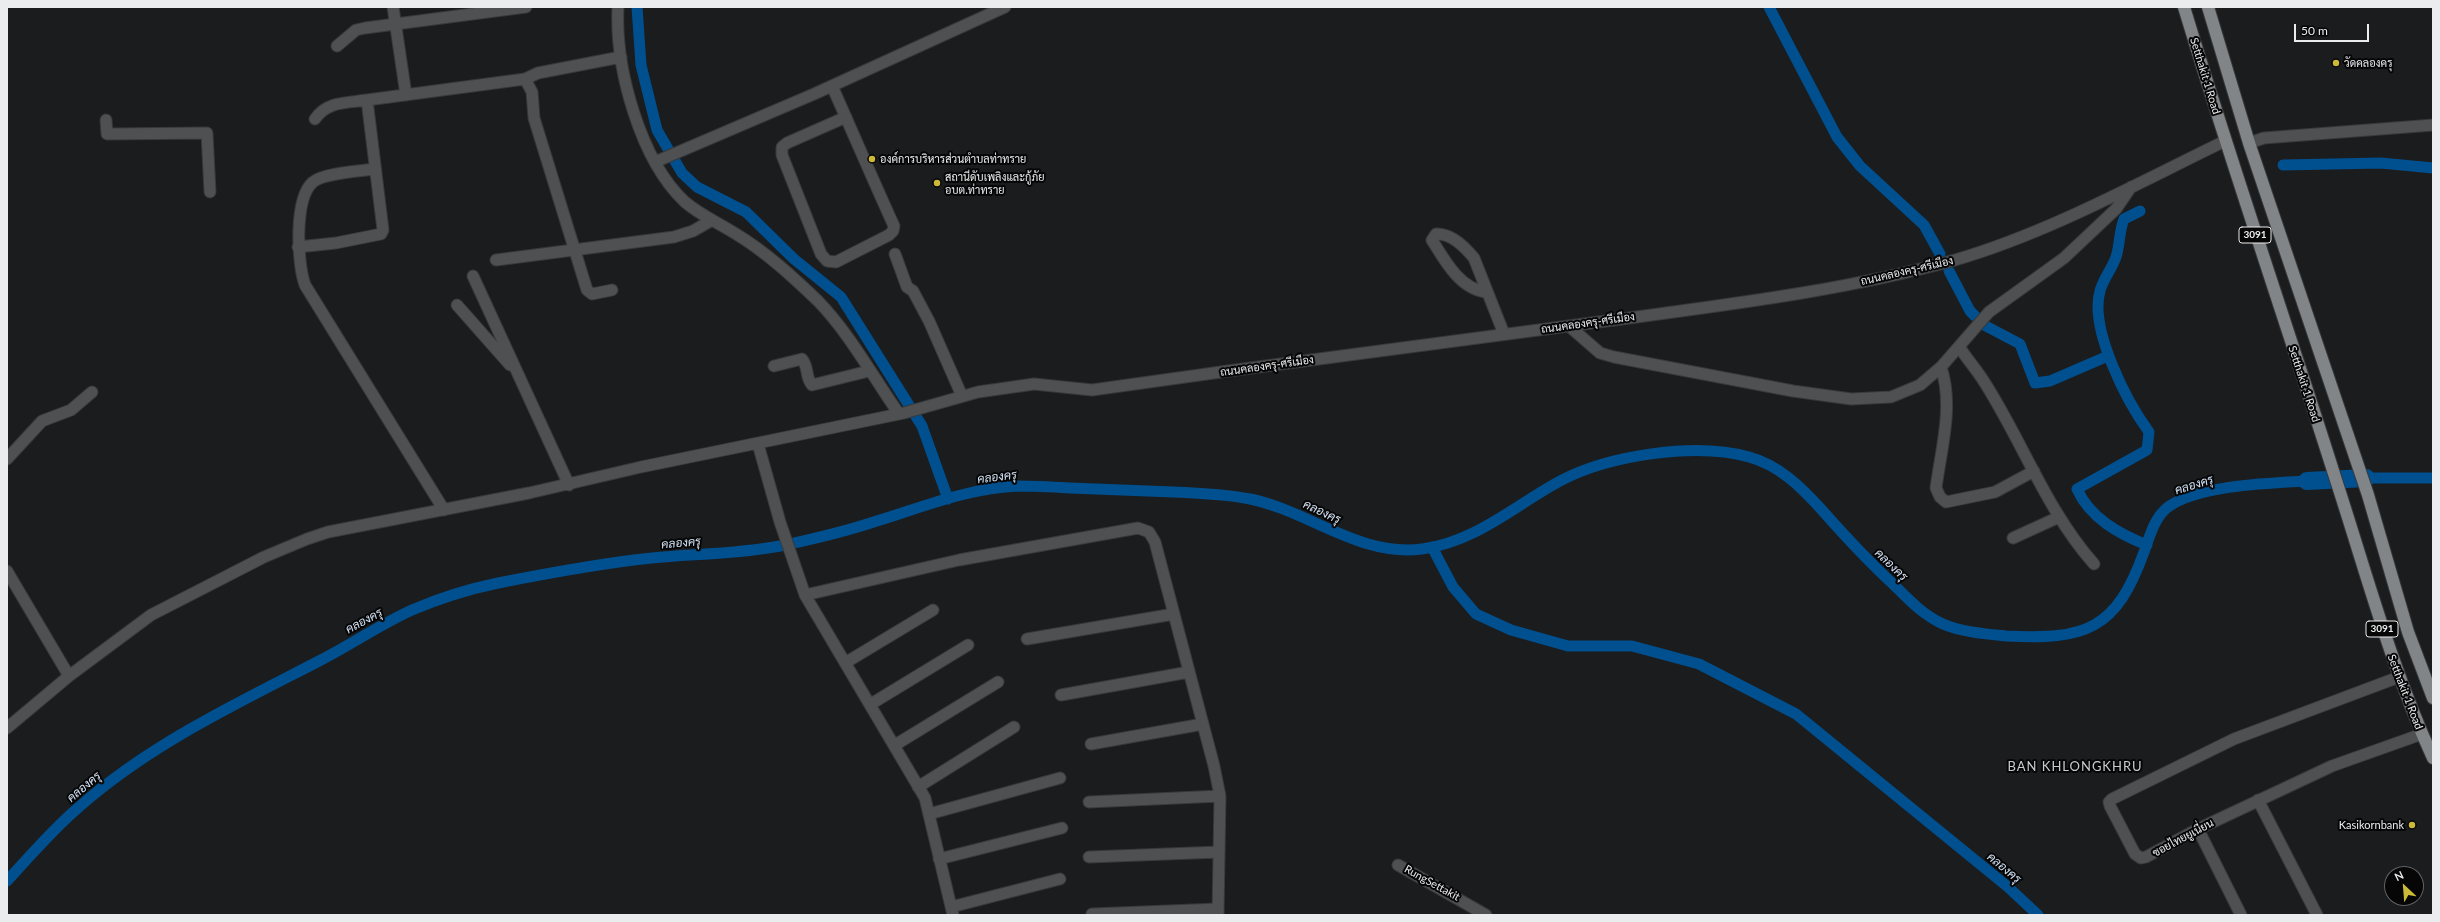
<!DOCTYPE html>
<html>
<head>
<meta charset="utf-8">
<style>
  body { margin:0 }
  #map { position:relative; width:2440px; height:922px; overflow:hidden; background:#1a1c1e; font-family:Lato,sans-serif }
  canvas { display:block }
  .frame { position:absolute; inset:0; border:8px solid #ebeced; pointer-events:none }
  .north { position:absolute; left:2384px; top:866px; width:40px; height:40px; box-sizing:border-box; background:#060607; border:1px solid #626263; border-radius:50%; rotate:334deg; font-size:11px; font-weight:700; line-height:16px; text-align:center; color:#ebeced }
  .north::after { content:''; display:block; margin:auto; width:14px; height:18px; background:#ccb938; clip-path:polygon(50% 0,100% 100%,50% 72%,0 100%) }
  .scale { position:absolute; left:2294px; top:24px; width:75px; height:18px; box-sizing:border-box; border:2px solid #ebeced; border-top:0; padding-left:5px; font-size:12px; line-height:14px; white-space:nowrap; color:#ebeced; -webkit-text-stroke:3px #060607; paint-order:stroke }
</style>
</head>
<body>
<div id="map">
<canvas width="2440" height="922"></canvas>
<div class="frame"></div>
<div class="north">N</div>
<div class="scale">50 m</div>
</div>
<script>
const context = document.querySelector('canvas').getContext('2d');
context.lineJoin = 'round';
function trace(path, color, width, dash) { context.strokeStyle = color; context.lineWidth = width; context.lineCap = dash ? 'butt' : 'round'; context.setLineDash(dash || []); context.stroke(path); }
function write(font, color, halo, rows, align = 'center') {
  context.font = font + ' Lato,Sarabun,sans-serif'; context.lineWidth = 4; context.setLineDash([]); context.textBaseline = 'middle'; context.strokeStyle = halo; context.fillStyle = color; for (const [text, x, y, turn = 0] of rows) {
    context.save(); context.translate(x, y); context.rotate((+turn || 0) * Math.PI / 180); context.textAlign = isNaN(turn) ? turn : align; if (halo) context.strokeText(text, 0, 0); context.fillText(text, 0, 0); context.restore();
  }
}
const canal = new Path2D(`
  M 637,7 L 641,65 L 657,130 L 682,173 L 697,187 L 746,212 L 794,259 L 841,297 L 922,426 L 948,499
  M 1769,7 L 1837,137 L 1860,166 L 1924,225 L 1940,254
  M 2283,165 L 2381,163 L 2433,168
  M 2140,211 L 2124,219 C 2119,231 2120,245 2116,257 C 2112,269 2103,279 2100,291 C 2089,329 2127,402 2149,432 L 2147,450 L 2077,489 C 2090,518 2119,534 2147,545
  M 1949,271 L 1970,311 L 1975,316
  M 1982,324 L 2020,344 L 2035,383 L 2050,381 L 2108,356
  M 2366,478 L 2433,478
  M 1432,547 L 1453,587 L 1476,614 L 1511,630 L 1568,646 L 1632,646 L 1699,664 L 1796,714 L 2008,887 L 2038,915
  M 7,881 C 30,856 53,829 79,807 C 150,744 238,703 321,660 C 352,644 381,624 412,610 C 440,598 469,589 498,583 C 549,573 601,563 652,558 C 694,554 738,554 780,546 C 814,539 847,531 880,520 C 925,506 970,488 1018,486 C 1035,486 1053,487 1070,488 C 1104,489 1139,491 1173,492 C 1199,493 1225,494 1250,499 C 1309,511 1359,557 1422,549 C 1475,542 1514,506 1560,481 C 1609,455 1696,442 1749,457 C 1779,465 1801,487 1821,509 C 1844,535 1867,560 1893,584 C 1908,599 1923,615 1943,624 C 1961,632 1986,634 2006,636 C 2086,640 2116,630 2144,552 C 2150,536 2154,518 2168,507 C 2198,485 2270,483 2307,481`);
const river = new Path2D(`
  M 2307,481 L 2366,478`);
const minor = new Path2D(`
  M 393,7 L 406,95
  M 618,7 C 615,68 640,160 685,202 C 700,215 719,223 736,234 C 766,252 793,277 818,301 C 850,334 873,377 899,414
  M 337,46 L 356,30 L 365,28 L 526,7
  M 525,79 L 538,73 L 621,57
  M 832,86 C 853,133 873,180 894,226 L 893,231 L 889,235 L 836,262 L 827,261 L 821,254 L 782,155 L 782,147 L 787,143 L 846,117
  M 315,119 C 327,101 347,103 367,100
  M 106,120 L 107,134 L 207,133 L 210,192
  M 2249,143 L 2264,138 L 2433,125
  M 655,162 L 814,94 L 1005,7
  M 375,169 C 360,171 323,173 313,182 C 294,198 297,263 305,285 L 444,510
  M 298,247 L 336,243 L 381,234 L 383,230 L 367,100 L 525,79 L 532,92 L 534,118 L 587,290 L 592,294 L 612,290
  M 895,254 L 907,287 L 913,291 L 929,321 L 962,396
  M 496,260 L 674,237 L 693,231 L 712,220
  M 473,276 L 569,485
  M 1486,292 C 1460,289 1445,261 1432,240 L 1436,234 C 1451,233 1465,247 1474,258 L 1504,334
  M 457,305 L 510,365
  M 1569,326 L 1600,353 L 1614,357 L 1793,391 L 1851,399 L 1891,397 L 1920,385 L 1941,367 L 1989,312 L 2064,258 L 2116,209 L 2131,187
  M 1960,348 C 1967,359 1976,369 1983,380 C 2022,440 2046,510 2094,564
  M 774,366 L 802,359 C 809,367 805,377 812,385 L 869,371
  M 1941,367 C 1954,406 1941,449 1936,488 L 1940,497 L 1946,502 L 1995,492 L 2034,471
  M 758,444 L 780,522 L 805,595 L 925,798 L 953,915
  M 7,459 L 42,421 L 71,410 L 92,392
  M 2013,538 L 2059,517
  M 7,571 L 69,676
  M 805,595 L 959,560 L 1138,528 L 1149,532 L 1155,542 L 1214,766 L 1220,796 L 1218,915
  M 1027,639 L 1174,614
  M 845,663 L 933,610
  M 2399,677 L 2234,739 L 2112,799 L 2109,802 L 2110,806 L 2135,854 L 2141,858 L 2146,857 L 2198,829 L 2332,766 L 2422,734
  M 1061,695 L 1189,672
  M 871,704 L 968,645
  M 7,728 L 69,676 L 151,615 L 264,557 L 307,539 L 328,532 L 529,493 L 641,467 L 904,413 L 978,392 L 1034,384 L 1092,390 L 1228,371 C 1367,352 1506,335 1644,316 C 1748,302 1854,288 1955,260 C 2048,233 2138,183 2225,141
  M 1091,744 L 1203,724
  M 895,745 L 998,682
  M 918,787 L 1014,727
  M 2258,800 L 2317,915
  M 1089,802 L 1220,796
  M 929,814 L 1060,778
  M 2198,829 L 2241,915
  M 1089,857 L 1219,852
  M 939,859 L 1062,828
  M 1398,865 L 1486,915
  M 951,907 L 1060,879
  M 1092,914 L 1218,909`);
const major = new Path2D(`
  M 2184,7 C 2232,166 2286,322 2336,480 C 2367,575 2391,667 2433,758
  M 2208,7 L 2249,143 L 2368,495 L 2408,632 L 2433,698`);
const markers = [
  [2336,63,4,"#ccb938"],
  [872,159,4,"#ccb938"],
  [937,183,4,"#ccb938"],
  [2412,825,4,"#ccb938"]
];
const shields = [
  [2255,235,32],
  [2382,629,32]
];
const shieldNames = [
  ["3091",2255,235],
  ["3091",2382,629]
];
const poiNames = [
  ["วัดคลองครุ",2344,63],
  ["องค์การบริหารส่วนตำบลท่าทราย",880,159],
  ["สถานีดับเพลิงและกู้ภัย",945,177],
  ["อบต.ท่าทราย",945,190],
  ["Kasikornbank",2404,825,"right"]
];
const streetNames = [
  ["Setthakit 1 Road",2205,76,73],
  ["ถนนคลองครุ-ศรีเมือง",1907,271,-13],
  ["ถนนคลองครุ-ศรีเมือง",1588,323,-8],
  ["ถนนคลองครุ-ศรีเมือง",1267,366,-8],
  ["Setthakit 1 Road",2304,384,72],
  ["Setthakit 1 Road",2405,692,69],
  ["ซอยไทยยูเนี่ยน",2183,838,-28],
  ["RungSettakit",1432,883,29]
];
const waterNames = [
  ["คลองครุ",997,477,-7],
  ["คลองครุ",2194,485,-17],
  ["คลองครุ",1322,512,25],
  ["คลองครุ",681,543,-5],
  ["คลองครุ",1891,565,44],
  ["คลองครุ",364,621,-28],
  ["คลองครุ",84,787,-40],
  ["คลองครุ",2004,868,40]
];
const quarterNames = [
  ["BAN KHLONGKHRU",2075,767]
];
trace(canal, '#004f8e', 11);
trace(river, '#004f8e', 18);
trace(minor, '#37393b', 13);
trace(major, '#37393b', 14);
trace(minor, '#4f5051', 11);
trace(major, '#828587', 12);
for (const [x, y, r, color] of markers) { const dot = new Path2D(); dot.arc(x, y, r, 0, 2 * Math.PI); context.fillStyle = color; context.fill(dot); trace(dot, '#060607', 1.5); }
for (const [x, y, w] of shields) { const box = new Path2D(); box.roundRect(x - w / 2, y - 8, w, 16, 3); context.fillStyle = '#060607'; context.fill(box); trace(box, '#ebeced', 1); }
write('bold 10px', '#ebeced', null, shieldNames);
write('11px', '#ebeced', '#060607', poiNames, 'left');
write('11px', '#ebeced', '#060607', streetNames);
write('italic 12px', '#d3e3f5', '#060607', waterNames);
context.letterSpacing = '1px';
write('13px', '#c8cbce', '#060607', quarterNames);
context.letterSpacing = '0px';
</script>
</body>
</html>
